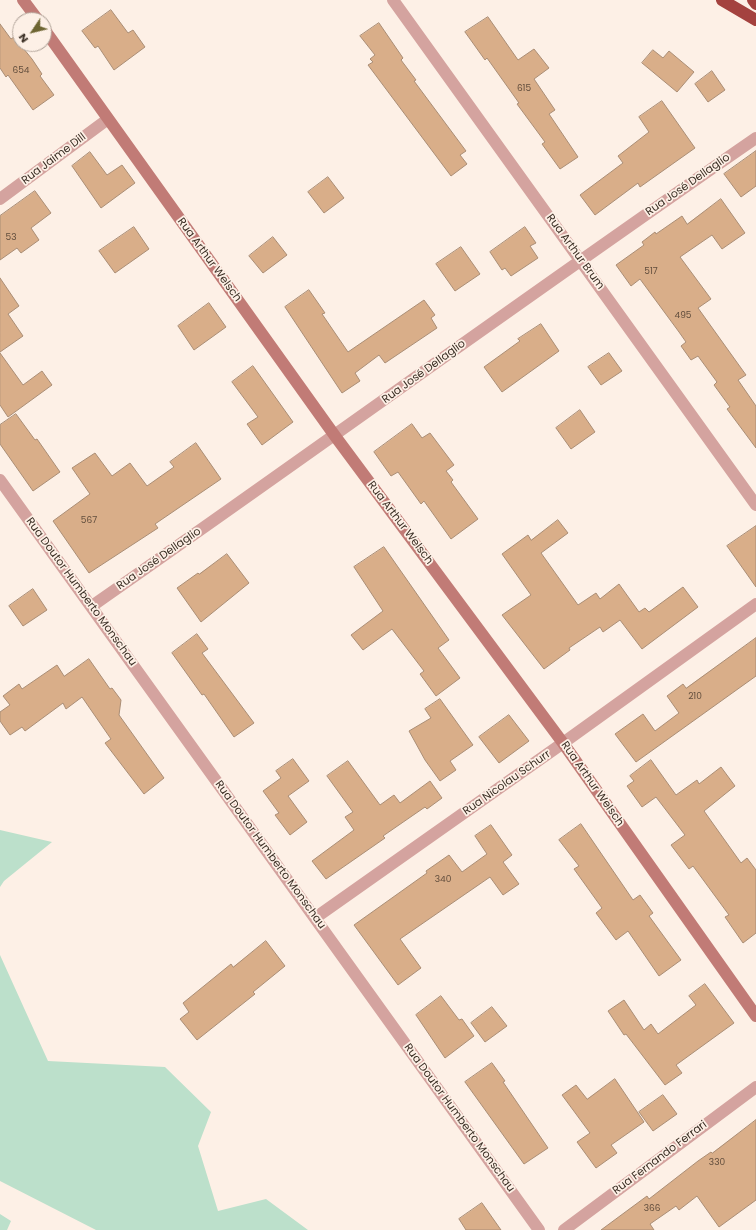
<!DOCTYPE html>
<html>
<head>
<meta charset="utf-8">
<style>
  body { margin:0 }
  #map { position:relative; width:756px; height:1230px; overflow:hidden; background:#fdf0e6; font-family:Poppins,sans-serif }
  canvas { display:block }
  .north { position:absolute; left:12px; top:12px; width:40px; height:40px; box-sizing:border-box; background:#fdf0e6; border:1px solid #afa298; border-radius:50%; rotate:235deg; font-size:11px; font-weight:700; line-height:16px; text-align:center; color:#3a2e24 }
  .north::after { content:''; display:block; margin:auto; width:14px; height:18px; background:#6e6532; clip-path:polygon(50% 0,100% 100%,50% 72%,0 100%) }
</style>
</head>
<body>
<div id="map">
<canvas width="756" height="1230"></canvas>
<div class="north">N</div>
</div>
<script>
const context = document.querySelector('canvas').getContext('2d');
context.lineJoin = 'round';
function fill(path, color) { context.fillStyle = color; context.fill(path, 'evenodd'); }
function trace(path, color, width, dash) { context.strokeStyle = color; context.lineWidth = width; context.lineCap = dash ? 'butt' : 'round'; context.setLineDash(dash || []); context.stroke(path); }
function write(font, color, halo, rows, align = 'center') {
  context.font = font + ' Poppins,sans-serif'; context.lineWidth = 3.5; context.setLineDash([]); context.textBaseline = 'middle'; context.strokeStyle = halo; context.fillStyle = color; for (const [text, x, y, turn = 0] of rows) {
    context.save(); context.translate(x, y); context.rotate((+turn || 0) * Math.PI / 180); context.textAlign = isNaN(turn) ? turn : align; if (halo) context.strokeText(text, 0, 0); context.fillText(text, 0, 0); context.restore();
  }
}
const green = new Path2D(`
  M 0,830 L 52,842 L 4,881 L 0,887 Z
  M 0,955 L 48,1061 L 165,1067 L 211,1112 L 198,1146 L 218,1211 L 266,1199 L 308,1230 L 96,1230 L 0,1181 Z
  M 0,1214 L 11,1221 L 7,1230 L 0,1230 Z`);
const building = new Path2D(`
  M 111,10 L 128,33 L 133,30 L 145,47 L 114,70 L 98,46 L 95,48 L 82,31 Z
  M 488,17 L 518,60 L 534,49 L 549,68 L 534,79 L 555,110 L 549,114 L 578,157 L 560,169 L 542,144 L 545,142 L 517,104 L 519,103 L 487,58 L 485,60 L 465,32 Z
  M 379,23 L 403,58 L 401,60 L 416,80 L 414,81 L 466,151 L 460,155 L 467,164 L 451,176 L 368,65 L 373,62 L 370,59 L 375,55 L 360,36 Z
  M 0,24 L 11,39 L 14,37 L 32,59 L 42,74 L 40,76 L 54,95 L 33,110 L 8,75 L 6,77 L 0,68 Z
  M 653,50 L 663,58 L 669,51 L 694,72 L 677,92 L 642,63 Z
  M 712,71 L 725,90 L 708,102 L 695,84 Z
  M 662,101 L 695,148 L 640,187 L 638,183 L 595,215 L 580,195 L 623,163 L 618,156 L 649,132 L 639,117 Z
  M 756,151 L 756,186 L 741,197 L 724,174 Z
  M 90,152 L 107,175 L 122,165 L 135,183 L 101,208 L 72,166 Z
  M 328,177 L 344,198 L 324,213 L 308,192 Z
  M 35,191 L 51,213 L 31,228 L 39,240 L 21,253 L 17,248 L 0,260 L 0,216 Z
  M 721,199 L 745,233 L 722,249 L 712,235 L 680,257 L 711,299 L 698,308 L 746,375 L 738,380 L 756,406 L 756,448 L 727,409 L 730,407 L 714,385 L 717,382 L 698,356 L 691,360 L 681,346 L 686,342 L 679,332 L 640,279 L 631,286 L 616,265 L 644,245 L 642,242 L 655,232 L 656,234 L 682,216 L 687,224 Z
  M 134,227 L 149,249 L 115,273 L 99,251 Z
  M 525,227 L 536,243 L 530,246 L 538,258 L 511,276 L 505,268 L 502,270 L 490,252 Z
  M 273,237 L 287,255 L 263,273 L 249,256 Z
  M 461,247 L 480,274 L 455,291 L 436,264 Z
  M 0,278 L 19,306 L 8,314 L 23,336 L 0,352 Z
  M 309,290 L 325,313 L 322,314 L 348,352 L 424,300 L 435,315 L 431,318 L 437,328 L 385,363 L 379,355 L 355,373 L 360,381 L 342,393 L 285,307 Z
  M 209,303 L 226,327 L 194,350 L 178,326 Z
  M 541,324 L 559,351 L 502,392 L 484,367 L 520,341 L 518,339 Z
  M 0,353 L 23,385 L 42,371 L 52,385 L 8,417 L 0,405 Z
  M 609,353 L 622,371 L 601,385 L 588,367 Z
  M 253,366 L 293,422 L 262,445 L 247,424 L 258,417 L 232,382 Z
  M 580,410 L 595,432 L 571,449 L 556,428 Z
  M 16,414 L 35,440 L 37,439 L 60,472 L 33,491 L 0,444 L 0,425 Z
  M 412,424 L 422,438 L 430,433 L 454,465 L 446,471 L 453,480 L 451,482 L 478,519 L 451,539 L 424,501 L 421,504 L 398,472 L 391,476 L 374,452 Z
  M 196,443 L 221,479 L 155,524 L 158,528 L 89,573 L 53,521 L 90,494 L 72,468 L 95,453 L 112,476 L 130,463 L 147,486 L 174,467 L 170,462 Z
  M 558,520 L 568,533 L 541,553 L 578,605 L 596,593 L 600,599 L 619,584 L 639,612 L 645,608 L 649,612 L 683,587 L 698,607 L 642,649 L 620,620 L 603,632 L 600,627 L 569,648 L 570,650 L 544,669 L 502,615 L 531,595 L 502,554 L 528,535 L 531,540 Z
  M 756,526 L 756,587 L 727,546 Z
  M 384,547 L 449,640 L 438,648 L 460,678 L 436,696 L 420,674 L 424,671 L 392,629 L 363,650 L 351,635 L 383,611 L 354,567 Z
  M 227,554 L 249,583 L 201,622 L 177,588 L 198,573 L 199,574 Z
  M 33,589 L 47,610 L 23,626 L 9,606 Z
  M 197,634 L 208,649 L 202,653 L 254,723 L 234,737 L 204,694 L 202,695 L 172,653 Z
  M 756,638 L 756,676 L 636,762 L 615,734 L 643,714 L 655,731 L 679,713 L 667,696 L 683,684 L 686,688 Z
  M 89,659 L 110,689 L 112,688 L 121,700 L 119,715 L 164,778 L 144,794 L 105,743 L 111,739 L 82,697 L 66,709 L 63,703 L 25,731 L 22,727 L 10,735 L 0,721 L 0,712 L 10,705 L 3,696 L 19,684 L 22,689 L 57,665 L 64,676 Z
  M 440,699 L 473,745 L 450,761 L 456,770 L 440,781 L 425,760 L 409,731 L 431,718 L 425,709 Z
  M 509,715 L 529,741 L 499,763 L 479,737 Z
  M 293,759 L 309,781 L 288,796 L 307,822 L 290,835 L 275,815 L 279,813 L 263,791 L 281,778 L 276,771 Z
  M 651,760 L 676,795 L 697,780 L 699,784 L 721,767 L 735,786 L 704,811 L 741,863 L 747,858 L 756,870 L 756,933 L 743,943 L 725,917 L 729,915 L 693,866 L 689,869 L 671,845 L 685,835 L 656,797 L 642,807 L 627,786 L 634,781 L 630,776 Z
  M 348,761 L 380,805 L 394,795 L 400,803 L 430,781 L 442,798 L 427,809 L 425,807 L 383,836 L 385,838 L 326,879 L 312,861 L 354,830 L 345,817 L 353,812 L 327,776 Z
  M 581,824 L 633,900 L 640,895 L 653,913 L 649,916 L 681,960 L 659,976 L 628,931 L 616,940 L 596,913 L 602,908 L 574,869 L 579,866 L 559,840 Z
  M 491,825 L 512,855 L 503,862 L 519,884 L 503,895 L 490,877 L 400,939 L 421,968 L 398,985 L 354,925 L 427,873 L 426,871 L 449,855 L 462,872 L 487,854 L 475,836 Z
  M 266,941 L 285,966 L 253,992 L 255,994 L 197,1040 L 180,1019 L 189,1012 L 183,1003 L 231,964 L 233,967 Z
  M 705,984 L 734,1023 L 676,1065 L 682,1073 L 665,1085 L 626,1034 L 624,1035 L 608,1011 L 624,1000 L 644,1030 L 651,1024 L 658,1034 L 696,1005 L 689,996 Z
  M 441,996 L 459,1020 L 462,1019 L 474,1036 L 445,1058 L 416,1015 Z
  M 492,1007 L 507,1026 L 485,1042 L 471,1023 Z
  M 492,1063 L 505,1081 L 503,1082 L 548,1148 L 524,1164 L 465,1082 Z
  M 615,1079 L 644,1122 L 611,1145 L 617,1153 L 596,1168 L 577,1142 L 590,1133 L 562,1095 L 576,1085 L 587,1099 Z
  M 663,1095 L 677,1114 L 653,1131 L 639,1112 Z
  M 756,1120 L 756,1200 L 719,1227 L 697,1196 L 679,1210 L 676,1206 L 650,1224 L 654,1230 L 601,1230 L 647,1196 L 649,1199 L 698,1161 L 711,1152 L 712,1153 Z
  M 482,1203 L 501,1230 L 466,1230 L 459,1219 Z`);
const street = new Path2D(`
  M 393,0 L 756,505
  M 0,199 L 108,119
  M 0,480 L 539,1230
  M 92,606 C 314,451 533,292 756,138
  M 315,918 L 563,743 L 756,604
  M 564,1230 L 756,1087`);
const secondary = new Path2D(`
  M 23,0 L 38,20
  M 44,29 L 335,436 L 563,743 L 756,1016`);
const highway = new Path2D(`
  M 722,0 L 756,20
  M 753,0 L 756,4`);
const numberNames = [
  ["654",21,71],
  ["615",524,89],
  ["53",11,238],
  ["517",651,272],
  ["495",683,316],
  ["567",89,521],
  ["210",695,697],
  ["340",443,880],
  ["330",717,1163],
  ["366",652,1209]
];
const streetNames = [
  ["Rua Jaime Dill",54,159,-37],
  ["Rua José Dellaglio",688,185,-35],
  ["Rua Arthur Brum",575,252,54],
  ["Rua Arthur Welsch",209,260,54],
  ["Rua José Dellaglio",424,372,-36],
  ["Rua Arthur Welsch",400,523,53],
  ["Rua José Dellaglio",159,559,-35],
  ["Rua Doutor Humberto Monschau",81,592,54],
  ["Rua Nicolau Schurr",507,783,-35],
  ["Rua Arthur Welsch",592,784,55],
  ["Rua Doutor Humberto Monschau",270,855,54],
  ["Rua Doutor Humberto Monschau",459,1118,54],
  ["Rua Fernando Ferrari",660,1158,-37]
];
fill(green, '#bce0cb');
fill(building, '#d9ae89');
trace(building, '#aa8d75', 1);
trace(street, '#d4a39f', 12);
trace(secondary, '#c17b76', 12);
trace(highway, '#a4423f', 12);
write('9px', '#624e3d', null, numberNames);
write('11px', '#3a2e24', '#fdf0e6', streetNames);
</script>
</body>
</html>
